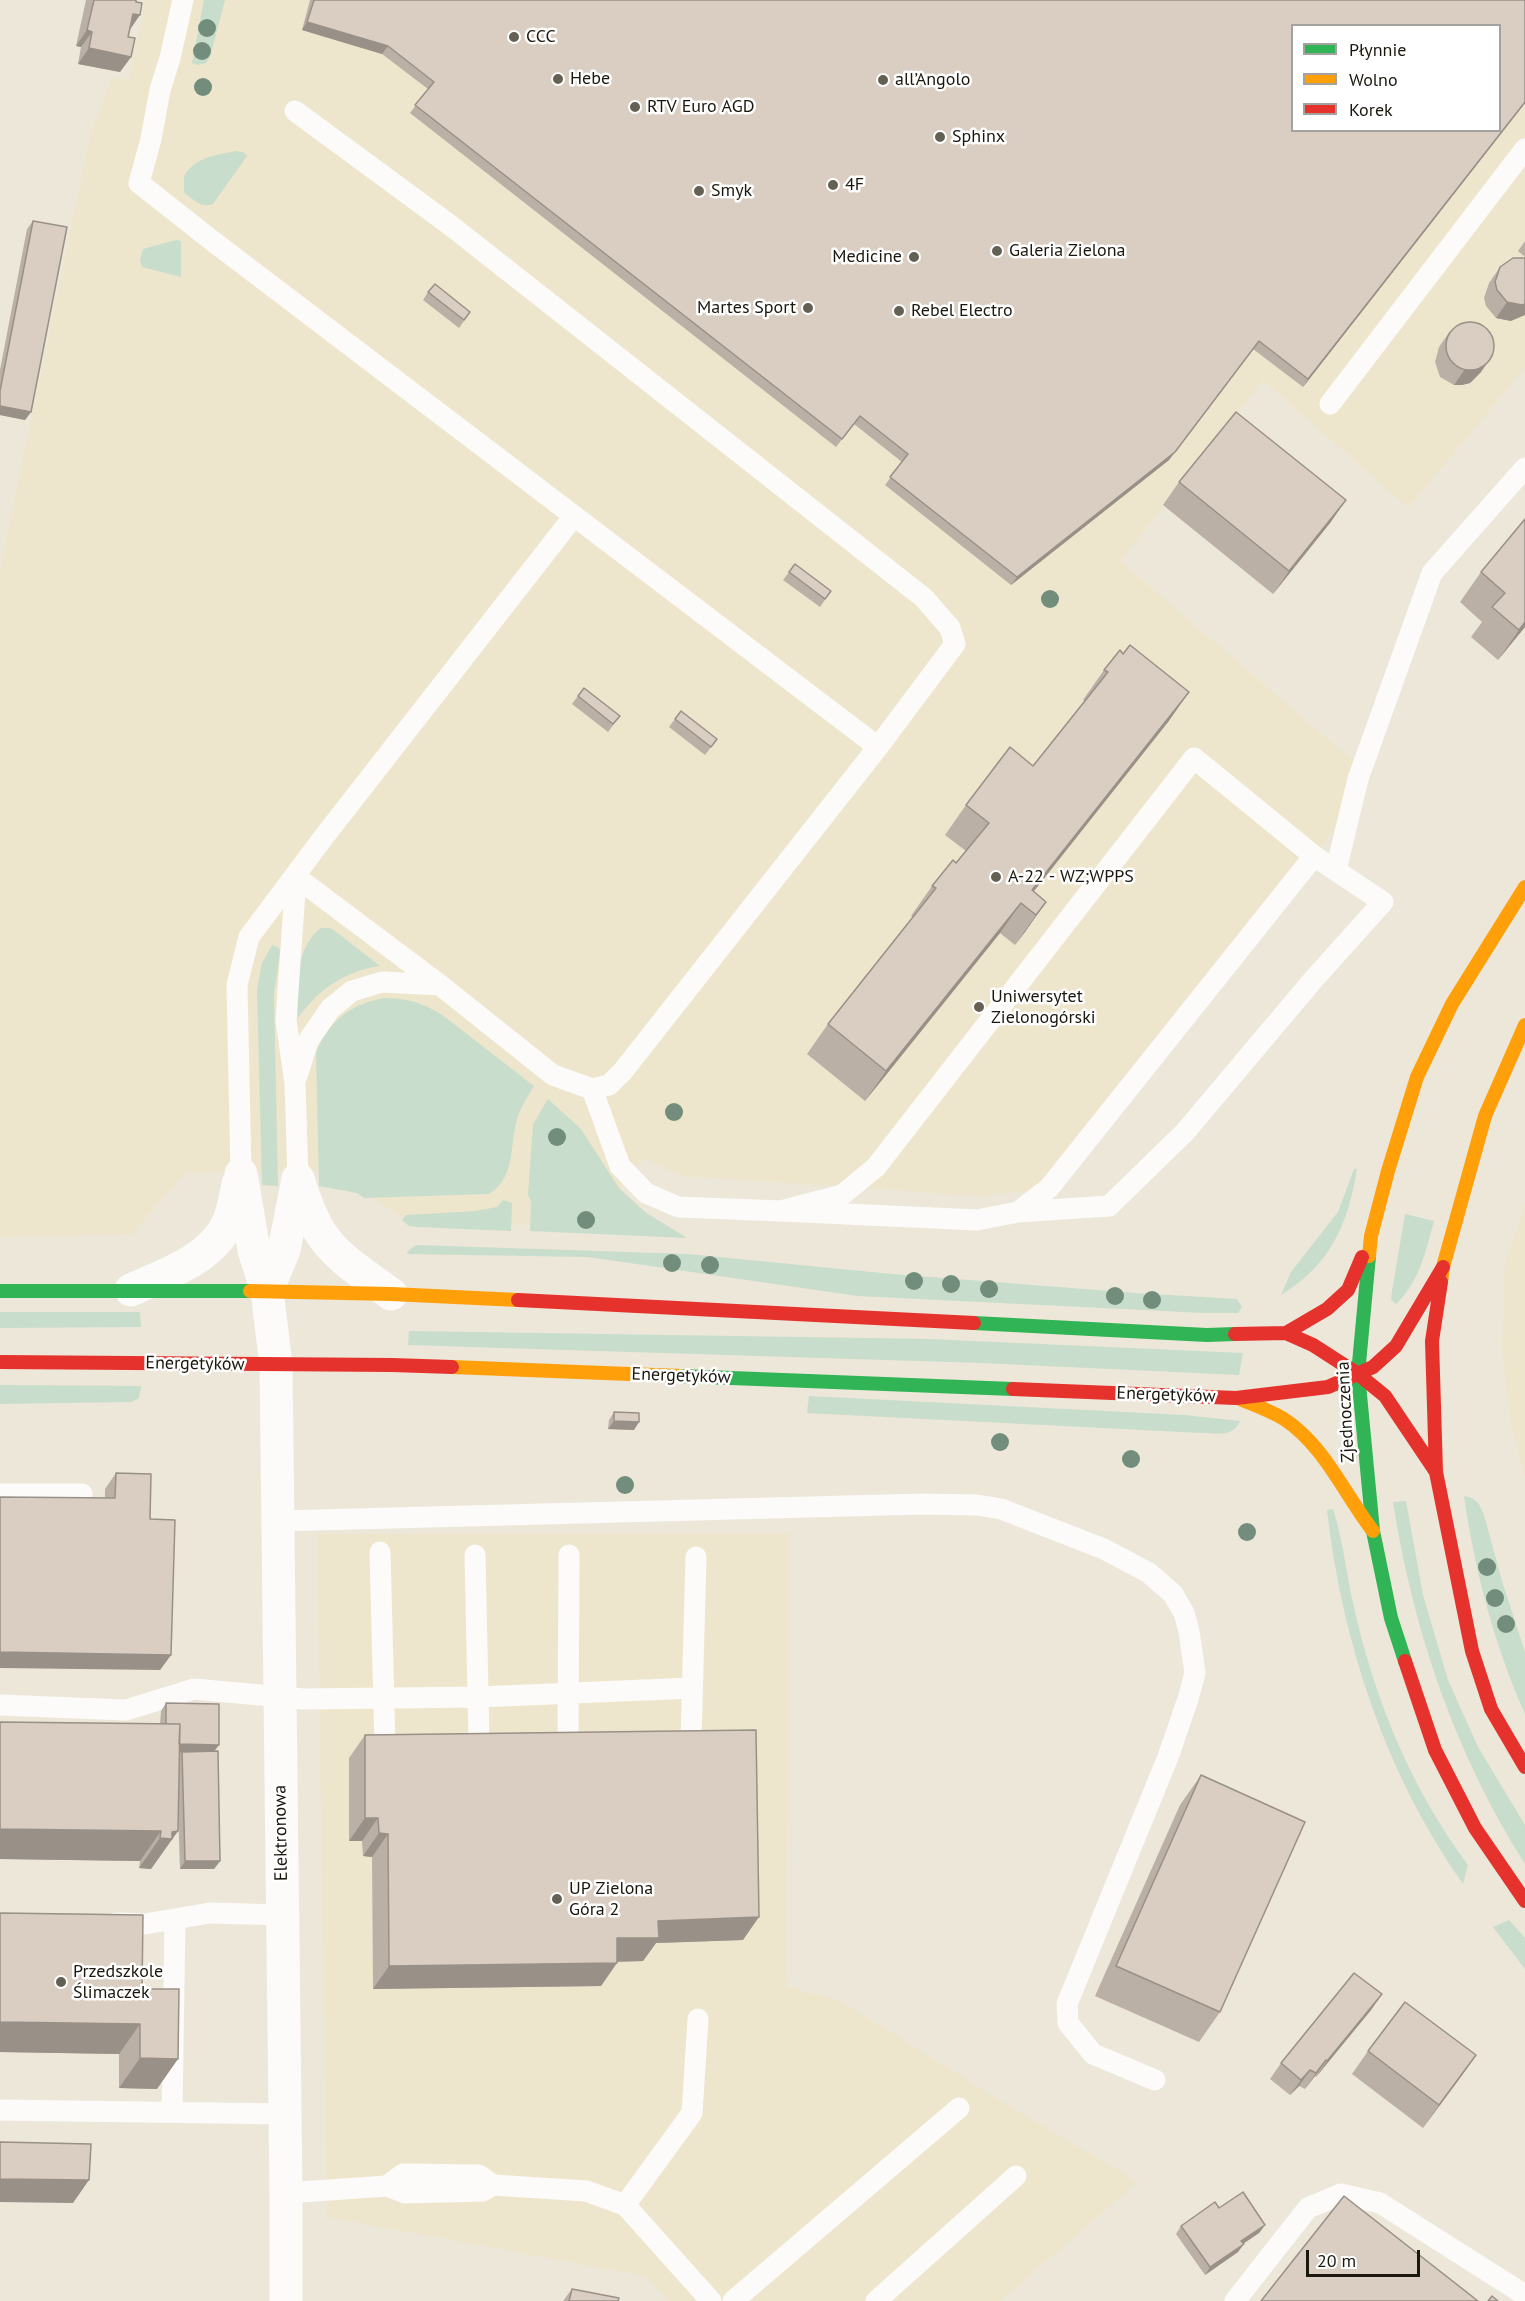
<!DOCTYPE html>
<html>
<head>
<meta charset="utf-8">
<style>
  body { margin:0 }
  #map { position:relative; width:1525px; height:2301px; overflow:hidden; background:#ece7d8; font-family:"PT Sans",sans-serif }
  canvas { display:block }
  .legend { position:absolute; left:1291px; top:24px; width:210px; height:108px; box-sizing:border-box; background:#fff; border:2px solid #a3a29e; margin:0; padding:8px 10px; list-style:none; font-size:18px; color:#1a170d }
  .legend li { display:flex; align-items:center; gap:12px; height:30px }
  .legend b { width:30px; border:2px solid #a3a29e }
  .scale { position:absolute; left:1306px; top:2250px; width:114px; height:27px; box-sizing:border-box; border:3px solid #1a170d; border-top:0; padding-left:8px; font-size:18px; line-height:21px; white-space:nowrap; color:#1a170d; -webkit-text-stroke:4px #fff; paint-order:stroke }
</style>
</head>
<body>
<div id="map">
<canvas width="1525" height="2301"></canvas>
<ul class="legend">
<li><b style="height:8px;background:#30b455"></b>Płynnie</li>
<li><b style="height:8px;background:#ff9f0a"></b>Wolno</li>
<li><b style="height:8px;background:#e5322d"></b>Korek</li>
</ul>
<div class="scale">20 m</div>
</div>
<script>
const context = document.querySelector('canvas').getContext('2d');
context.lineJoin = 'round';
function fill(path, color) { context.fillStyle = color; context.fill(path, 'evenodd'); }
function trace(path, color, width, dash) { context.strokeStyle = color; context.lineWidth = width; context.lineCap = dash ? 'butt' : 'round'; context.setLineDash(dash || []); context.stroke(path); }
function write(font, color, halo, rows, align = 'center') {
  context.font = font + ' "PT Sans",sans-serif'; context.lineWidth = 5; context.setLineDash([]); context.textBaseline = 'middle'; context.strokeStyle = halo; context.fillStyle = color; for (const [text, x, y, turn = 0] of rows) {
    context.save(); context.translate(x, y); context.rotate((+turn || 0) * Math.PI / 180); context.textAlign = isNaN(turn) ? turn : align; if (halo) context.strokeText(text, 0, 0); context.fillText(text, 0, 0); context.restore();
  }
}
const built = new Path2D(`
  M 145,0 L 1525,0 L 1525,368 L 1408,508 L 1263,380 L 1120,561 L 1371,776 L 1314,856 L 1049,1188 L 979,1196 L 683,1176 L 644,1159 L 589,1227 L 408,1221 L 329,1170 L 185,1173 L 132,1234 L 0,1237 L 0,569 L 91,132 L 112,78 L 129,80 ZM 1292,26 L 1500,26 L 1500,130 L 1292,130 Z
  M 1525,1206 L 1525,1479 L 1510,1418 L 1502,1349 L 1505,1263 Z
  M 317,1534 L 789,1534 L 786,1971 L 788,1987 L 841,2001 L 993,2096 L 1138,2182 L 1000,2301 L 668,2301 L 645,2276 L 327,2217 Z`);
const green = new Path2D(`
  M 204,0 L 225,0 L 210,57 L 206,63 L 198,65 L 192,63 Z
  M 236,151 L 243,152 L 247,156 L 213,204 C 201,209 193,199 184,192 L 184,176 C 195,157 216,155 236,151 Z
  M 176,240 L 181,241 L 181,277 L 142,267 L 140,260 L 143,249 Z
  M 321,928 L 330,928 L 335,931 L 380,966 C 344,971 318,990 298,1018 C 296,989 295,947 321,928 Z
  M 272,945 L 279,948 L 280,952 L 274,994 L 278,1186 L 262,1185 L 257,990 L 262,963 Z
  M 385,998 C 408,999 421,1002 441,1014 L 534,1086 C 528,1096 522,1105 518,1116 C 509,1142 517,1177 489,1194 L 364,1198 L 357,1193 L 319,1186 L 316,1053 C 328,1021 352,1003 385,998 Z
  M 548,1099 L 581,1129 L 619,1188 L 645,1212 L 687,1238 L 530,1231 L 531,1201 L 528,1195 L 533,1124 Z
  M 1354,1169 L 1357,1169 C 1348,1225 1330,1265 1281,1295 L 1291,1272 L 1338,1212 Z
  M 503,1200 L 512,1203 L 511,1231 L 417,1227 L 409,1226 L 402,1220 L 406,1215 L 475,1211 L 497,1207 Z
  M 1405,1214 L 1434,1221 C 1426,1250 1419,1283 1396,1304 L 1391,1300 L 1392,1291 Z
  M 416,1245 L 688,1254 L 892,1274 L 1135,1293 L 1237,1299 L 1242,1307 L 1238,1313 L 1204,1313 L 858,1296 L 588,1257 L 407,1254 L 408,1251 Z
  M 0,1312 L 140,1312 L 141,1327 L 0,1328 Z
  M 409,1331 L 929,1339 L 1243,1353 L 1239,1375 L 982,1363 L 408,1345 Z
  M 0,1385 L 141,1386 L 139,1398 L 131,1402 L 0,1404 Z
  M 809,1396 L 1184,1415 L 1240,1421 C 1233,1438 1216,1433 1201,1433 L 807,1413 Z
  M 1464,1496 L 1472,1498 L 1479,1504 L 1484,1515 L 1502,1581 L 1525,1652 L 1525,1714 C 1494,1644 1475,1572 1464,1496 Z
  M 1406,1501 L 1423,1595 L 1448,1680 L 1478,1747 L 1525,1825 L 1525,1864 C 1455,1754 1413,1630 1393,1502 Z
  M 1333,1509 C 1344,1543 1347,1581 1356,1616 C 1377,1706 1413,1791 1468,1865 L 1463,1884 C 1386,1775 1342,1642 1327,1510 Z
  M 1509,1920 L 1525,1938 L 1525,1969 L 1493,1927 Z`);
const lane = new Path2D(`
  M 183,0 L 170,58 L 160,90 L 151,139 L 139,183 L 210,239 L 878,747
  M 295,111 L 450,225 L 924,598 L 950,628 L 955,644 L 878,747 L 623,1071 L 609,1085 L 592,1089
  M 1330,404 L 1525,149
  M 1336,870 L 1358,779 L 1432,573 L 1525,468
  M 296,877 L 440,985 L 553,1075 L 592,1089 L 620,1166 L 646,1193 L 678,1207 L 781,1211 L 842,1195 L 876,1167 L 1194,758 L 1314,856 L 1049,1188 L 1018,1212 L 977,1220 L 781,1211
  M 296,877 L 286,1020 L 295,1083 L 298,1179
  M 297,1076 L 308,1041 L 330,1009 L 352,991 L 382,982 L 440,985
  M 241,1174 L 237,985 L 249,937 L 323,838 L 574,516
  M 1018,1212 L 1109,1206 L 1185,1132 L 1313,980 L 1383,902 L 1314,856
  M 0,1494 L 82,1494
  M 278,1521 L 923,1504 L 977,1505 L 1001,1509 L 1104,1549 L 1149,1573 L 1173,1594 L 1184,1613 L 1189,1631 L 1195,1673 L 1188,1699 L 1168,1757 L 1067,2004 L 1068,2023 L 1093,2054 L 1155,2080
  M 380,1552 L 385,1745
  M 475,1555 L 479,1742
  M 0,1705 L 126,1710 L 194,1689 L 304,1699 L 479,1697 L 692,1688
  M 691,1740 L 696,1557
  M 568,1743 L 569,1555
  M 116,1923 L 145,1924 L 210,1913 L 283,1915
  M 0,2110 L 285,2114
  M 172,2112 L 175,1919
  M 387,2186 L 403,2174 L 479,2175 L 493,2185 L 586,2191 L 625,2205 L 711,2301
  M 286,2193 L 387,2186 L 405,2193 L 483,2191 L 493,2185
  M 625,2205 L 692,2113 L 698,2019
  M 733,2301 L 959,2108
  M 876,2301 L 1016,2176
  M 1235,2301 L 1308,2208 L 1341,2194 L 1380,2203 L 1525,2295`);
const street = new Path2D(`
  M 241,1174 L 254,1250 L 267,1291 L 276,1365 L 286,2193 L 286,2301
  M 298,1179 C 304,1198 311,1219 322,1235 C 339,1260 367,1276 391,1294
  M 131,1290 C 164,1275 210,1260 227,1225 C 233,1214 235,1197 238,1184
  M 267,1291 L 284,1250 L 298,1179`);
const fast = new Path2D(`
  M 1369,1256 L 1358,1374 L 1373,1531 L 1391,1618 L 1405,1661
  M 0,1291 L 250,1291
  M 974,1323 L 1207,1335 L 1235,1334
  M 680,1376 L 1013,1389`);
const slow = new Path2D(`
  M 1369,1256 L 1371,1236 L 1388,1171 L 1417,1077 L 1452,1004 L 1525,887
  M 1441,1282 L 1443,1267 L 1485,1116 L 1525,1025
  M 250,1291 L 391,1294 L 518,1300
  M 452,1367 L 680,1376
  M 1238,1398 C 1254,1405 1269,1410 1284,1419 C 1324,1445 1345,1495 1373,1531`);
const jam = new Path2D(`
  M 1441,1282 L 1432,1341 L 1436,1472 L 1472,1651 L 1491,1709 L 1525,1767
  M 518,1300 L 974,1323
  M 1286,1333 L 1327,1309 L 1348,1290 L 1362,1257
  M 1235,1334 L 1286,1333 L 1313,1345 L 1358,1374 L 1385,1396 L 1436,1472
  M 0,1362 L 392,1365 L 452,1367
  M 1013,1389 L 1236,1398 L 1328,1387 L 1373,1367 L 1396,1346 L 1443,1267
  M 1405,1661 L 1435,1750 L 1475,1828 L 1525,1901`);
const trees = [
  [207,28],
  [202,51],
  [203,87],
  [1050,599],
  [674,1112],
  [557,1137],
  [586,1220],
  [672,1263],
  [710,1265],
  [914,1281],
  [951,1284],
  [989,1289],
  [1115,1296],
  [1152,1300],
  [1000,1442],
  [1131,1459],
  [625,1485],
  [1247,1532],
  [1487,1567],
  [1495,1598],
  [1506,1624]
];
const wall = new Path2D(`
  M 86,0 L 136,0 L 128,37 L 131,57 L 120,72 L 78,64 L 81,47 L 76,46 Z
  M 310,0 L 1525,0 L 1525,103 L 1303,387 L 1253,349 L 1169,460 L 1011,585 L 885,485 L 902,462 L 854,424 L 836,447 L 410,113 L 428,89 L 382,54 L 302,30 Z
  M 33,221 L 31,412 L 25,420 L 0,415 L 0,370 L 27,229 Z
  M 1525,241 L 1525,257 L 1518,251 Z
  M 1500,267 L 1511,321 L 1496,318 L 1486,306 L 1484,298 L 1489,283 Z
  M 428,292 L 470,312 L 459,328 L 423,300 Z
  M 1450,331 L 1481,372 L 1470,383 L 1462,385 L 1454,385 L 1440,377 L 1435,362 L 1439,347 Z
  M 1179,482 L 1346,500 L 1330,523 L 1273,594 L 1163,505 Z
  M 1525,519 L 1525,627 L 1498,660 L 1471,637 L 1482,622 L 1460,602 L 1481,572 Z
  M 789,572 L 831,591 L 820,607 L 783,580 Z
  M 1123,654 L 1189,692 L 1168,722 L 1033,891 L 1046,902 L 1025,932 L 1015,945 L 1000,933 L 865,1101 L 807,1054 L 828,1024 L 913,917 L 911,916 L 932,886 L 956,863 L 966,851 L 945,835 L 966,805 L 1033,766 L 1085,701 L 1083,700 L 1104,670 Z
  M 584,688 L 614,724 L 608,732 L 572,704 Z
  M 675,719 L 717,739 L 705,755 L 669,727 Z
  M 614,1412 L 634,1430 L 608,1429 L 609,1420 Z
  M 116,1473 L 150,1519 L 171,1655 L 160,1670 L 105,1498 L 105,1489 Z
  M 166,1703 L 215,1751 L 220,1861 L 214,1869 L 180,1869 L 178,1812 L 178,1831 L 151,1869 L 139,1868 L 140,1861 L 0,1859 L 0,1722 L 160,1724 L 161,1711 Z
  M 365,1735 L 743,1940 L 656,1943 L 643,1961 L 617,1962 L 601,1986 L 373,1989 L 372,1857 L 363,1856 L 362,1841 L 349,1841 L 349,1758 Z
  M 1201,1775 L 1220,2012 L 1199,2042 L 1095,1996 L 1180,1805 Z
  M 0,1913 L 142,1989 L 157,2089 L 119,2088 L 119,2054 L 0,2052 Z
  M 1382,1994 L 1371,2010 L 1316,2077 L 1315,2076 L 1305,2089 L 1299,2086 L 1290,2095 L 1270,2079 L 1281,2063 Z
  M 1368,2051 L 1476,2055 L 1423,2128 L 1352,2074 Z
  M 1219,2208 L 1265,2225 L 1259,2233 L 1243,2244 L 1238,2252 L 1205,2275 L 1176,2234 L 1181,2226 Z
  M 572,2289 L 618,2301 L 563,2301 Z`);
const shadedWall = new Path2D(`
  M 133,14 L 140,15 L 129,31 Z
  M 307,22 L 388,46 L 382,54 L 302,30 Z
  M 87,30 L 92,32 L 81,47 L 76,46 Z
  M 89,48 L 131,57 L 120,72 L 78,64 Z
  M 1525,102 L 1525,103 L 1303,387 L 1308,379 Z
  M 1507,302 L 1525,304 L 1525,315 L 1511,321 L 1496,318 Z
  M 1253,349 L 1169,460 L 1011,585 L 1017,577 Z
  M 1492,356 L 1481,372 L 1470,383 L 1462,385 L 1454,385 L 1465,369 Z
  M 0,406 L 31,412 L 25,420 L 0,415 Z
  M 1346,500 L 1330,523 L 1273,594 L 1289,571 Z
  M 1525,622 L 1525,627 L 1498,660 L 1519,630 Z
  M 1189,692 L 1168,722 L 1023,905 L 1032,890 Z
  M 1046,902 L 1025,932 L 1015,945 L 1036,915 Z
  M 1021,903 L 1000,933 L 865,1101 L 886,1071 Z
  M 614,1421 L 639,1422 L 634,1430 L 608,1429 Z
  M 0,1652 L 171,1655 L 160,1670 L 0,1668 Z
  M 175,1744 L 219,1745 L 213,1753 L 170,1752 Z
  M 365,1818 L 378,1818 L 362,1841 L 349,1841 Z
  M 0,1829 L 161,1831 L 140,1861 L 0,1859 Z
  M 178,1831 L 151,1869 L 139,1868 L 160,1838 L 172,1832 Z
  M 379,1833 L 388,1834 L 372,1857 L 363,1856 Z
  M 185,1861 L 220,1861 L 214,1869 L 180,1869 Z
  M 759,1917 L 743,1940 L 656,1943 L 643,1961 L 601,1962 L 617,1938 L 658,1921 Z
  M 617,1963 L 601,1986 L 373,1989 L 389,1966 Z
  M 1382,1994 L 1371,2010 L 1316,2077 L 1327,2061 Z
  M 0,2022 L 140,2024 L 119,2054 L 0,2052 Z
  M 1476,2055 L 1460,2078 L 1423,2128 L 1439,2105 Z
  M 140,2058 L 178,2059 L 157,2089 L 119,2088 Z
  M 1326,2060 L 1315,2076 L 1305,2089 L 1316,2073 Z
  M 1310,2070 L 1299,2086 L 1290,2095 L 1301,2080 Z
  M 0,2179 L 89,2180 L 73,2203 L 0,2202 Z
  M 1265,2225 L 1259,2233 L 1235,2249 L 1241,2241 Z
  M 1244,2244 L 1238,2252 L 1205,2275 L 1210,2267 Z`);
const building = new Path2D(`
  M 94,0 L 136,0 L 136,2 L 142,3 L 140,15 L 133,14 L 128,37 L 135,38 L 131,57 L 89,48 L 92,32 L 87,30 Z
  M 314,0 L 1525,0 L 1525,102 L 1308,379 L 1259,341 L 1175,452 L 1017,577 L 890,477 L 908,454 L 860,416 L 842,439 L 415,105 L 434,82 L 388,46 L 307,22 ZM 1293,26 L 1500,26 L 1500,130 L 1293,130 Z
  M 33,221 L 67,227 L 31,412 L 0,406 L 0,391 Z
  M 1513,258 L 1525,258 L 1525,304 L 1522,305 L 1507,302 L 1497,290 L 1495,282 L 1500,267 Z
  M 435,284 L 470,312 L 464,320 L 428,292 Z
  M1446 346a24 24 0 1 1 48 0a24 24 0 1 1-48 0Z
  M 1236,412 L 1346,500 L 1289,571 L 1179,482 Z
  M 1525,519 L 1525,622 L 1519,630 L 1492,607 L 1505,593 L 1481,572 Z
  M 795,564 L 831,591 L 825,599 L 789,572 Z
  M 1130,645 L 1189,692 L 1032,890 L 1046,902 L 1036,915 L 1021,903 L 886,1071 L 828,1024 L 936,888 L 932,886 L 953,860 L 956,863 L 989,823 L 966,805 L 1010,747 L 1033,766 L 1108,672 L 1104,670 L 1120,650 L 1123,654 Z
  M 584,688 L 620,716 L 613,724 L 578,696 Z
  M 681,711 L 717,739 L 711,747 L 675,719 Z
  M 614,1412 L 639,1413 L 639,1422 L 614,1421 Z
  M 116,1473 L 151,1474 L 150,1519 L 175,1520 L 171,1655 L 0,1652 L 0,1497 L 115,1498 Z
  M 166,1703 L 219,1704 L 219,1745 L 179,1744 L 180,1724 L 166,1724 Z
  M 0,1722 L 180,1724 L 178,1831 L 172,1832 L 172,1839 L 160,1838 L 161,1831 L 0,1829 Z
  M 756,1730 L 759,1917 L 658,1921 L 659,1938 L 617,1938 L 617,1963 L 389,1966 L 388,1834 L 379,1833 L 378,1818 L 365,1818 L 365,1735 Z
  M 218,1751 L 220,1861 L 185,1861 L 182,1752 Z
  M 1201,1775 L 1305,1822 L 1220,2012 L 1116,1966 Z
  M 0,1913 L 143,1915 L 142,1989 L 179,1989 L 178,2059 L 140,2058 L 140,2024 L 0,2022 Z
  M 1354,1973 L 1382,1994 L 1327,2061 L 1326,2060 L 1316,2073 L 1310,2070 L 1301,2080 L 1281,2063 Z
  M 1405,2002 L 1476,2055 L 1439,2105 L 1368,2051 Z
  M 0,2142 L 91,2144 L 89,2180 L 0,2179 Z
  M 1243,2192 L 1265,2225 L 1241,2241 L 1244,2244 L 1210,2267 L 1181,2226 L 1215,2202 L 1219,2208 Z
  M 1344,2196 L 1478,2301 L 1261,2301 Z
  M 572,2289 L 619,2298 L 618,2301 L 569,2301 Z
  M 1492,2296 L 1498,2301 L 1488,2301 Z`);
const markers = [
  [514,37,6,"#646054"],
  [558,79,6,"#646054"],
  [883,80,6,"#646054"],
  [635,107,6,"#646054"],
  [940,137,6,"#646054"],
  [833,185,6,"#646054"],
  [699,191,6,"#646054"],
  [997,251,6,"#646054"],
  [914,257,6,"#646054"],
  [808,308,6,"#646054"],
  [899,311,6,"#646054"],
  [996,877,6,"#646054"],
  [979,1007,6,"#646054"],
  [557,1899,6,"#646054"],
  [61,1982,6,"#646054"]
];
const poiNames = [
  ["CCC",526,37],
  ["Hebe",570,79],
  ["all’Angolo",895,80],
  ["RTV Euro AGD",647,107],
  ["Sphinx",952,137],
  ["4F",845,185],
  ["Smyk",711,191],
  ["Galeria Zielona",1009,251],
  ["Medicine",902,257,"right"],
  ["Martes Sport",796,308,"right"],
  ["Rebel Electro",911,311],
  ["A-22 - WZ;WPPS",1008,877],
  ["Uniwersytet",991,997],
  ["Zielonogórski",991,1018],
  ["UP Zielona",569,1889],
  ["Góra 2",569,1910],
  ["Przedszkole",73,1972],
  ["Ślimaczek",73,1993]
];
const streetNames = [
  ["Energetyków",195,1364,1],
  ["Energetyków",681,1376,2],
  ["Energetyków",1166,1395,2],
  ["Zjednoczenia",1346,1412,-93],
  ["Elektronowa",281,1833,-91]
];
fill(built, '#eee6cc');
fill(green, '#c8ddcb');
trace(lane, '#fcfbf9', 21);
trace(street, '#fcfbf9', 33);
trace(fast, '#30b455', 14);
trace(slow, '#ff9f0a', 14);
trace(jam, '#e5322d', 14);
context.fillStyle = '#728d7c';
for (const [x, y] of trees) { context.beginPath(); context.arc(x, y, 9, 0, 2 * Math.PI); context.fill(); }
fill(wall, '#bbb0a6');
fill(shadedWall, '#999087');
fill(building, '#dacdc1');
trace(building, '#999087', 1.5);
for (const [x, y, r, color] of markers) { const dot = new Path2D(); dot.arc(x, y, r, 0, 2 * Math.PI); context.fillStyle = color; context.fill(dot); trace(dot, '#fff', 2); }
write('18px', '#1a170d', '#fff', poiNames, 'left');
write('18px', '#1a170d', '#fff', streetNames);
</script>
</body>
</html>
